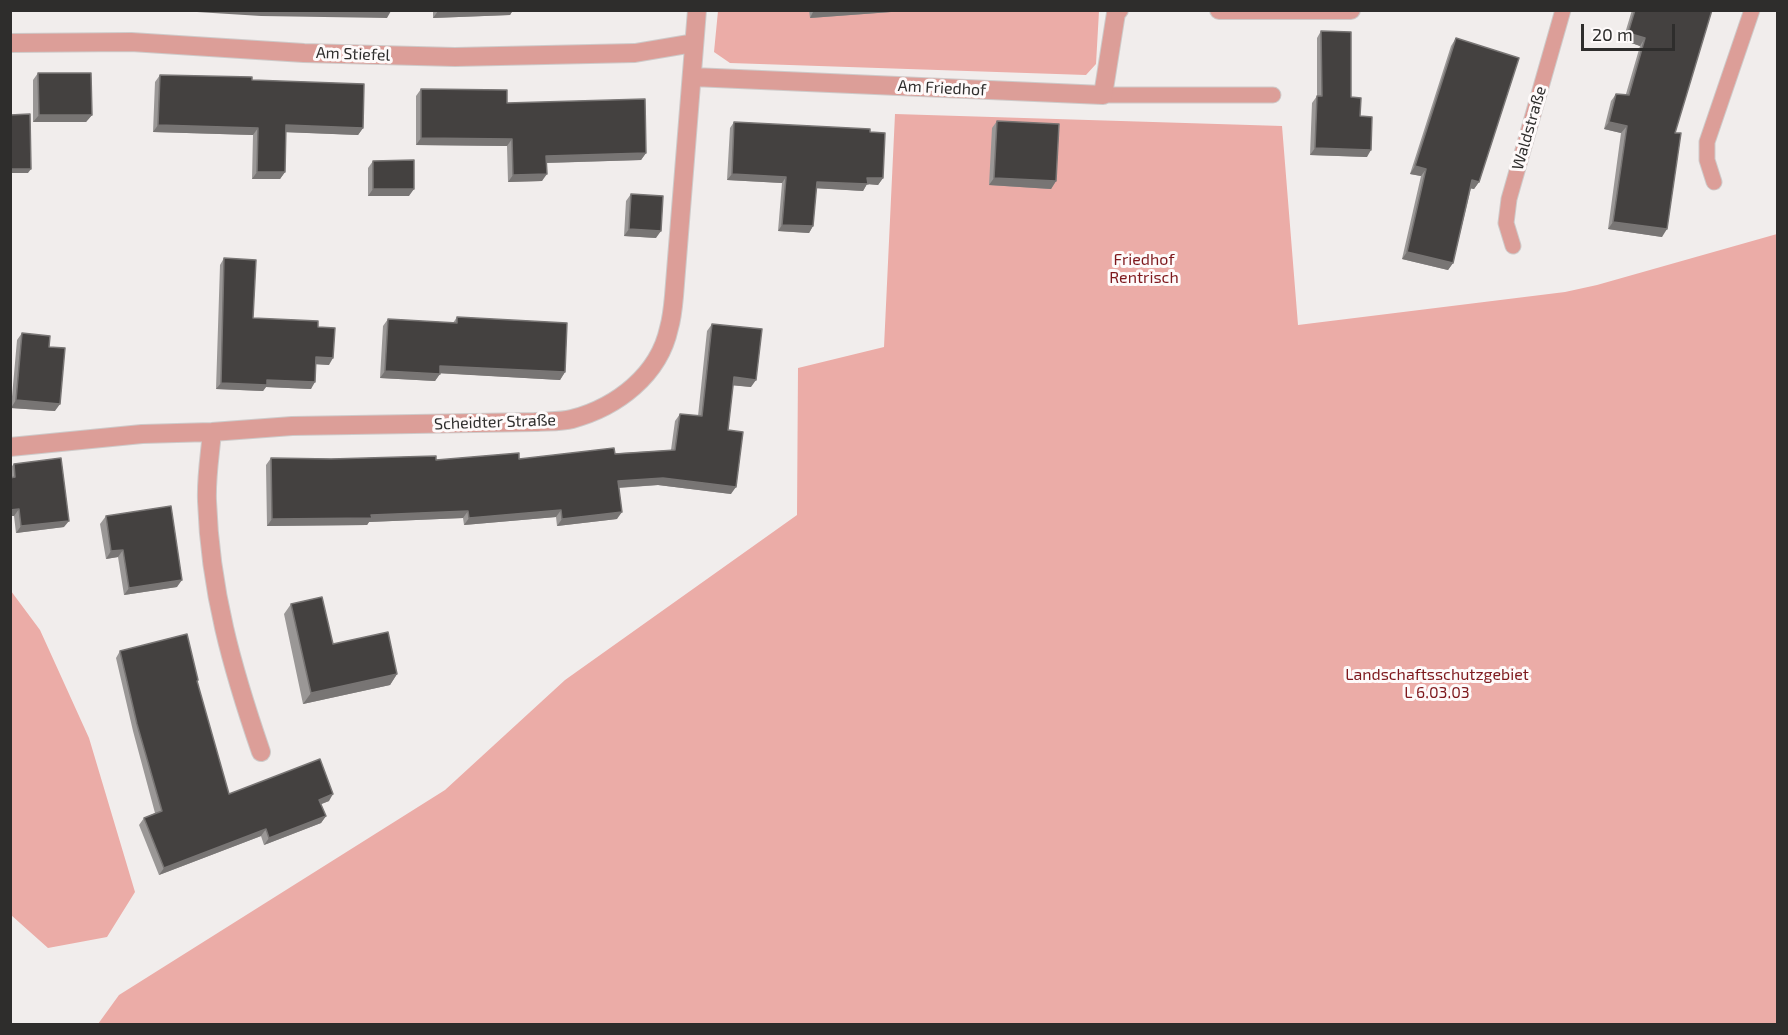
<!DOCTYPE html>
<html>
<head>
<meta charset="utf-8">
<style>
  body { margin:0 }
  #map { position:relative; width:1788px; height:1035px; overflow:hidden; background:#f1edec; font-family:"Exo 2",sans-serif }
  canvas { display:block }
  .frame { position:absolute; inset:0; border:12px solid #2e2d2c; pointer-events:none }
  .scale { position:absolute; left:1581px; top:24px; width:94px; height:27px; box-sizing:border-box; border:3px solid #2e2d2c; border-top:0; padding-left:8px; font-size:18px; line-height:21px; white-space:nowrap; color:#2e2d2c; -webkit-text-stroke:4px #fefafa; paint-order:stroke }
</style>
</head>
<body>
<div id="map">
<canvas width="1788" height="1035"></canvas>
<div class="frame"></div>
<div class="scale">20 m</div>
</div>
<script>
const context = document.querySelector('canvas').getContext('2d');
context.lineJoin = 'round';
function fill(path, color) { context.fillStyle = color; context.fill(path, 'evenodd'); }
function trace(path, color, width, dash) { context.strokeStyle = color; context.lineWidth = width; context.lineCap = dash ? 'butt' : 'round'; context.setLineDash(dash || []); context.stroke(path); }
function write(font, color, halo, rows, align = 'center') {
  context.font = font + ' "Exo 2",sans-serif'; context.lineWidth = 6; context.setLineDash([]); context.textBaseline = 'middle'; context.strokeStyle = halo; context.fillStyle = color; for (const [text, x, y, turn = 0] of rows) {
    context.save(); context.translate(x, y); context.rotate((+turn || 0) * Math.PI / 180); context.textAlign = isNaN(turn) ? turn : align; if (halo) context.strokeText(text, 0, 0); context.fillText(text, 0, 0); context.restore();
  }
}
const green = new Path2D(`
  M 718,11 L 1099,11 L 1096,64 L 1086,75 L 730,63 L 714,52 Z
  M 895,114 L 1282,126 L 1298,325 L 1565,292 L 1597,285 L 1777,234 L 1777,1024 L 98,1024 L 119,995 L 445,790 L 565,680 L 797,515 L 798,368 L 884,347 Z
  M 11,591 L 40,630 L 89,738 L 135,892 L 107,937 L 48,948 L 11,915 Z`);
const lane = new Path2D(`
  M 1103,95 L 1273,95
  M 1714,182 L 1707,160 L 1707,142 L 1752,10
  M 1513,246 L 1506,223 L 1509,199 L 1563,10`);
const street = new Path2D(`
  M 1219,10 L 1351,10
  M 10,43 L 131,42 L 304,53 L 455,57 L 635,53 L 694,43
  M 693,77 L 1103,95 L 1116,13 L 1119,10
  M 212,432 C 210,455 206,478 207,501 C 210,590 232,668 261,752
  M 10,447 L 142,434 L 212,432 L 292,426 L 535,422 C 547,421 561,422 572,419 C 617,407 659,375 669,328 C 672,318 673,307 674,296 L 697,10`);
const wall = new Path2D(`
  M 433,10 L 513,10 L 510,15 L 433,18 Z
  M 809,10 L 918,10 L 810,18 Z
  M 1632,10 L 1712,10 L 1675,133 L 1662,237 L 1608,229 L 1621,133 L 1604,129 L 1611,101 L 1616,94 L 1626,94 L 1640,46 L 1623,40 Z
  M 1321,31 L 1360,116 L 1367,157 L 1310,155 L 1312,103 L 1317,96 L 1317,38 Z
  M 1456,38 L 1479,182 L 1474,189 L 1471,188 L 1453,263 L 1448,270 L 1402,259 L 1421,176 L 1410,174 L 1451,46 Z
  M 38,73 L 92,115 L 86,122 L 33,122 L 33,80 Z
  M 160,75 L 363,128 L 358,135 L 285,132 L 285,172 L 280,179 L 252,179 L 253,135 L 153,132 L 155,82 Z
  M 421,89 L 507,103 L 646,153 L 641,160 L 547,163 L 542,181 L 508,182 L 507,146 L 416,145 L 416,96 Z
  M 997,121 L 1056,181 L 1051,189 L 989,185 L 992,128 Z
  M 734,122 L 870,132 L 883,178 L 878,185 L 867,184 L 863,191 L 816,188 L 813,226 L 809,233 L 778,231 L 782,183 L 727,180 L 730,128 Z
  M 373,161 L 409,196 L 368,196 L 368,168 Z
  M 631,194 L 656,238 L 624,236 L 626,201 Z
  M 224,258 L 253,318 L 318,327 L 329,365 L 316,364 L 311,389 L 266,387 L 263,391 L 216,389 L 220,265 Z
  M 457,317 L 565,372 L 560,380 L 440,373 L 435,381 L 380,378 L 383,326 L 388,319 L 453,323 Z
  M 712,324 L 751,387 L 733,385 L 728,430 L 731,494 L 658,485 L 619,488 L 617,519 L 557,526 L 556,517 L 464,525 L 463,518 L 369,522 L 367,525 L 267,526 L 266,465 L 271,458 L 436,460 L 519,459 L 671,450 L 675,421 L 680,414 L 698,416 L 707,331 Z
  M 22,333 L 49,347 L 55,411 L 11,408 L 17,340 Z
  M 14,464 L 64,527 L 16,533 L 14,516 L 10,516 L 10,468 Z
  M 106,516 L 177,587 L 124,595 L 118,557 L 106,559 L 100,524 Z
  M 291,604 L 333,644 L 397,674 L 390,685 L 303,704 L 284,614 Z
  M 120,651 L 197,682 L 229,794 L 329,801 L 321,804 L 326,816 L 321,823 L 264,845 L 261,836 L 159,875 L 139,825 L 144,818 L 155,813 L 133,731 L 116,658 Z`);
const shadedWall = new Path2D(`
  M 181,10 L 391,11 L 387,18 L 261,16 L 181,11 Z
  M 451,10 L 513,10 L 510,15 L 433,18 L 438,11 Z
  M 814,10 L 918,10 L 810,18 Z
  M 1628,33 L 1645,38 L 1640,46 L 1623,40 Z
  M 39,115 L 92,115 L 86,122 L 33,122 Z
  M 1609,122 L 1627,126 L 1621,133 L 1604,129 Z
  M 158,125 L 258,128 L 253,135 L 153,132 Z
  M 286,125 L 363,128 L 358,135 L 281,132 Z
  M 421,138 L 512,139 L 507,146 L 416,145 Z
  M 1315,148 L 1371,150 L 1367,157 L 1310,155 Z
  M 646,153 L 641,160 L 542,163 L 546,156 Z
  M 1415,166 L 1426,169 L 1421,176 L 1410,174 Z
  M 10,169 L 31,169 L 28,173 L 10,173 Z
  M 257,172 L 285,172 L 280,179 L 252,179 Z
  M 547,174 L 542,181 L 508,182 L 513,175 Z
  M 732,174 L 786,177 L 782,183 L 727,180 Z
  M 867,178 L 883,178 L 878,185 L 867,184 L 863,191 L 812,188 L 817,182 Z
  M 994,178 L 1056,181 L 1051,189 L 989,185 Z
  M 1472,180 L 1479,182 L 1474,189 L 1467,188 Z
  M 373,189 L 414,189 L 409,196 L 368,196 Z
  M 1613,222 L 1667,229 L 1662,237 L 1608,229 Z
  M 782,225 L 813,226 L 809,233 L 778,231 Z
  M 629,229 L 661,231 L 656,238 L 624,236 Z
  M 1407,252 L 1453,263 L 1448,270 L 1402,259 Z
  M 316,357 L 333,358 L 329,365 L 312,364 Z
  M 440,366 L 565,372 L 560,380 L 435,373 Z
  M 385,371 L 440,374 L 435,381 L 380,378 Z
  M 734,377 L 756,380 L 751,387 L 729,385 Z
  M 267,380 L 315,382 L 311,389 L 266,387 L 263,391 L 216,389 L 221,383 Z
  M 16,400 L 60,404 L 55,411 L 11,408 Z
  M 663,478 L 736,487 L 731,494 L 658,485 L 613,488 L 618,481 Z
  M 19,509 L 14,516 L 10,516 L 10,510 Z
  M 561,510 L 556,517 L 464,525 L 469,518 Z
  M 468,511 L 463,518 L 369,522 L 367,525 L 267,526 L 272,519 Z
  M 622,512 L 617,519 L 557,526 L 562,519 Z
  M 69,521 L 64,527 L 16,533 L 21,526 Z
  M 123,550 L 118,557 L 106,559 L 111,551 Z
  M 182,580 L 177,587 L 124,595 L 129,588 Z
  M 397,674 L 390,685 L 303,704 L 311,693 Z
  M 333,794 L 329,801 L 314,807 L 319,800 Z
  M 326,816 L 321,823 L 264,845 L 269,838 Z
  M 266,829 L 261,836 L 159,875 L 164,868 Z`);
const building = new Path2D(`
  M 1635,10 L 1712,10 L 1675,133 L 1681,133 L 1667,229 L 1613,222 L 1627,126 L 1609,122 L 1616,94 L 1629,95 L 1645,38 L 1628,33 Z
  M 1321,31 L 1351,32 L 1351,97 L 1361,98 L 1360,116 L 1372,117 L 1371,150 L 1315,148 L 1317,96 L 1322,96 Z
  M 1456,38 L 1519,58 L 1479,182 L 1472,180 L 1453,263 L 1407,252 L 1426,169 L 1415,166 Z
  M 38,73 L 91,73 L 92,115 L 39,115 Z
  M 160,75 L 252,77 L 252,80 L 364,84 L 363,128 L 286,125 L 285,172 L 257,172 L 258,128 L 158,125 Z
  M 421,89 L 507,90 L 507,103 L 645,99 L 646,153 L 546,156 L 547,174 L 513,175 L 512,139 L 421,138 Z
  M 30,114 L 31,169 L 10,169 L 10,115 Z
  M 997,121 L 1059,124 L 1056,181 L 994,178 Z
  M 734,122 L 870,129 L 870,132 L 885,133 L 883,178 L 867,178 L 868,184 L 817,182 L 813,226 L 782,225 L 786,177 L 732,174 Z
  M 414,160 L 414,189 L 373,189 L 373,161 Z
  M 631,194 L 663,196 L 661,231 L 629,229 Z
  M 224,258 L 256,260 L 253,318 L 318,321 L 318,327 L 335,328 L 333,358 L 316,357 L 315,382 L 267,380 L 267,385 L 221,383 Z
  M 457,317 L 567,323 L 565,372 L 440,366 L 440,374 L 385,371 L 388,319 L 457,323 Z
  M 712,324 L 762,329 L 756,380 L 734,377 L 728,430 L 743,432 L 736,487 L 663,478 L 618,481 L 622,512 L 562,519 L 561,510 L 469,518 L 468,511 L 371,515 L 372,518 L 272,519 L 271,458 L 331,459 L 436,456 L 436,460 L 519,453 L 519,459 L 614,448 L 615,454 L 675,450 L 680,414 L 702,416 Z
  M 22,333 L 50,336 L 49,347 L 65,348 L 60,404 L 16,400 Z
  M 61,458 L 69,521 L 21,526 L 19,509 L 10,510 L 10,478 L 15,477 L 14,464 Z
  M 171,506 L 182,580 L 129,588 L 123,550 L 111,551 L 106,516 Z
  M 322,597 L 333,644 L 388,632 L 397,674 L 311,693 L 291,604 Z
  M 187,634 L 198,680 L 197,681 L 229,794 L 320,759 L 333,794 L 319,800 L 326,816 L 269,838 L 266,829 L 164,868 L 144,818 L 162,811 L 137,724 L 120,651 Z`);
const streetNames = [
  ["Am Stiefel",353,54,2],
  ["Am Friedhof",942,88,3],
  ["Waldstraße",1529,128,-74],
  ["Scheidter Straße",495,422,-2]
];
const parkNames = [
  ["Friedhof",1144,260],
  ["Rentrisch",1144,278],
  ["Landschaftsschutzgebiet",1437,675],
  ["L 6.03.03",1437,693]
];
fill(green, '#ebaca7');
trace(lane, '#cecac9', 17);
trace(street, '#cecac9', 20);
trace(lane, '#dc9e98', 15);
trace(street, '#dc9e98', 18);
fill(wall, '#9a9796');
fill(shadedWall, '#787574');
fill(building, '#444140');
trace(building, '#787574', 1.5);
write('16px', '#2e2d2c', '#fefafa', streetNames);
write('16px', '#7e191d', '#fefafa', parkNames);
</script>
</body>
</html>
